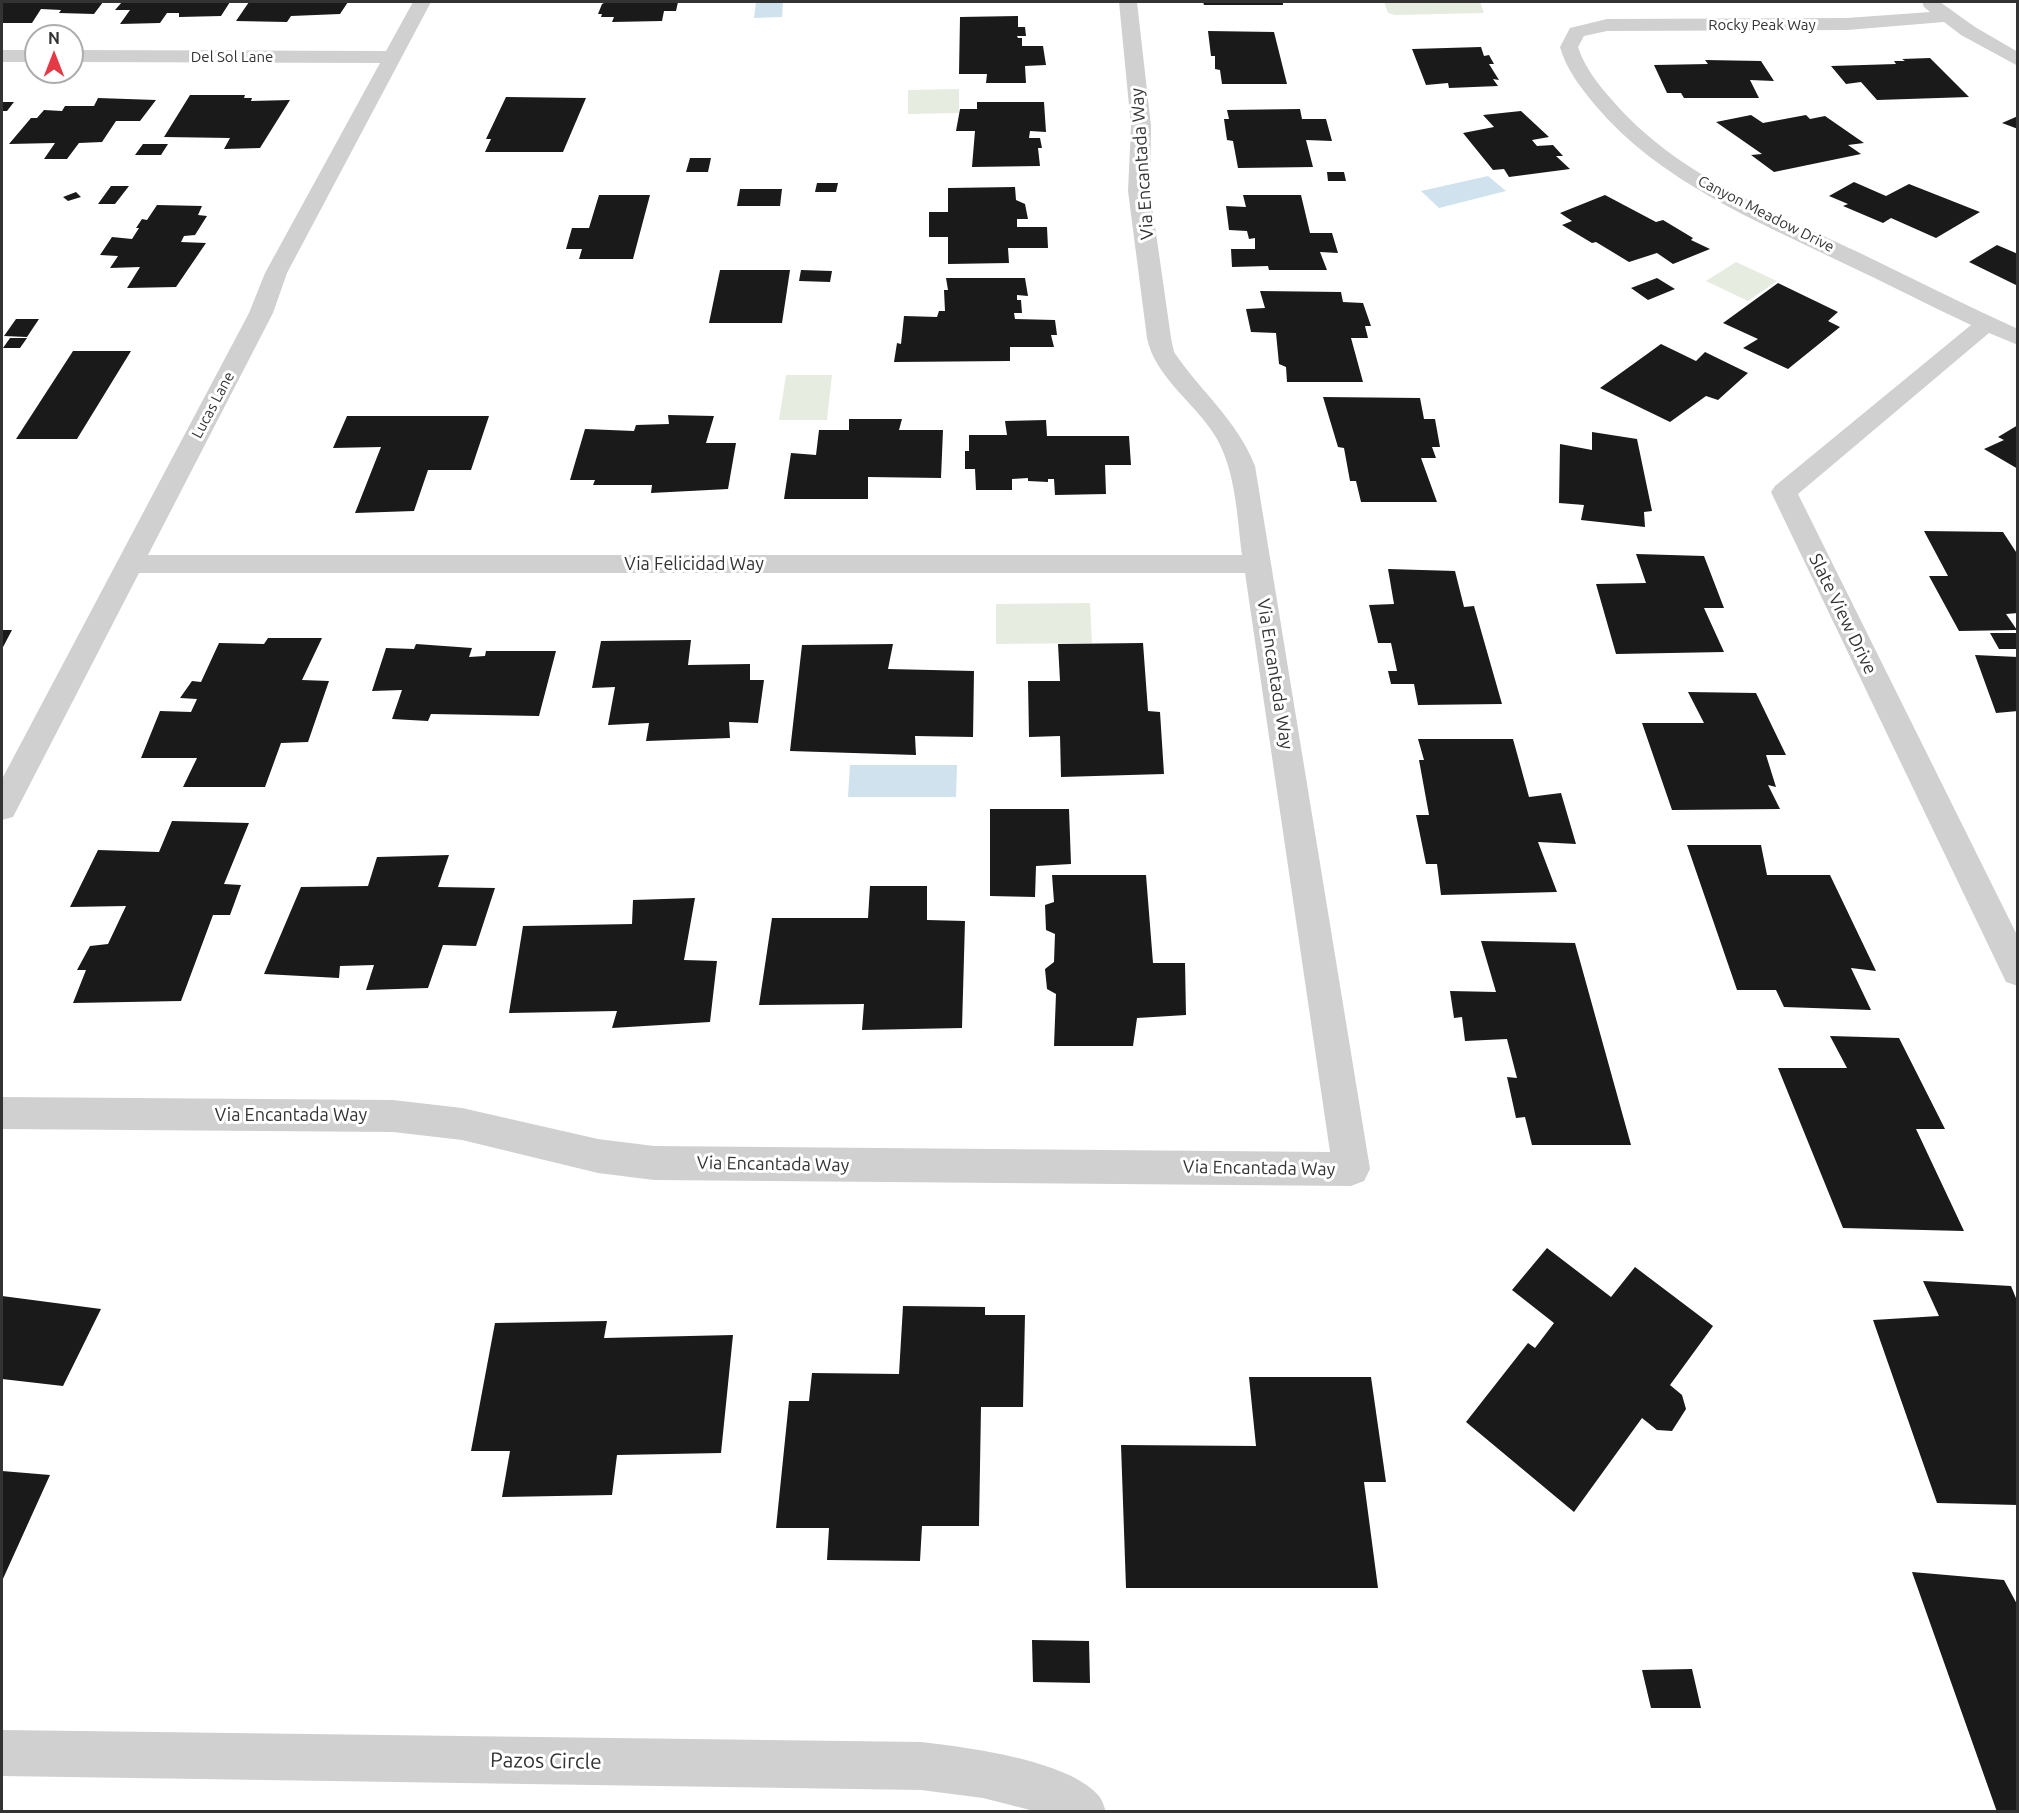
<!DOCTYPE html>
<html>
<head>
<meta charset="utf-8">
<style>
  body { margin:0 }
  #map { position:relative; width:2019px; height:1813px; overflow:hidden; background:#fff; font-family:Ubuntu,sans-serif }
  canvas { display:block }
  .frame { position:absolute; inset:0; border:3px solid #333; pointer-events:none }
  .north { position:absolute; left:24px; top:24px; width:60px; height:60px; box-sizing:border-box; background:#fff; border:2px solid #adadad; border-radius:50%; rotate:0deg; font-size:16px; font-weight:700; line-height:24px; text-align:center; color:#333 }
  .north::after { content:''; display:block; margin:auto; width:21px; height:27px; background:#e63946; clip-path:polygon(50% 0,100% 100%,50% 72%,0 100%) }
</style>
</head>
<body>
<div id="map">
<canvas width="2019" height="1813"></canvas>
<div class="frame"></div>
<div class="north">N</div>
</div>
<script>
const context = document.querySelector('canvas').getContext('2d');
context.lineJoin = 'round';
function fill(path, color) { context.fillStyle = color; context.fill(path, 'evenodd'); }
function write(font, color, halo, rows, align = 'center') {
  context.font = font + ' Ubuntu,sans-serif'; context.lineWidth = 6; context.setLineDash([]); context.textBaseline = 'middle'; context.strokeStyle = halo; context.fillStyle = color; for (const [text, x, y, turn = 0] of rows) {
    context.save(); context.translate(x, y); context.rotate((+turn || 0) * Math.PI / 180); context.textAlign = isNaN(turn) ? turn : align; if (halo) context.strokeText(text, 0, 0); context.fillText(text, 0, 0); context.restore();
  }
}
const green = new Path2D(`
  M 1384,2 L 1480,2 L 1484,13 L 1395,15 L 1388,13 Z
  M 959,89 L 959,113 L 908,114 L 908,90 Z
  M 1736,262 L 1777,281 L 1748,301 L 1706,281 Z
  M 786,375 L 832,375 L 827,420 L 779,420 Z
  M 1090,603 L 1092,643 L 996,644 L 996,604 Z`);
const water = new Path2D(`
  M 756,2 L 783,2 L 782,17 L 754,18 Z
  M 1488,176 L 1506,191 L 1439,208 L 1421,191 Z
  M 850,765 L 957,765 L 956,797 L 848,797 Z`);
const building = new Path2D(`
  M 2,2 L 103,2 L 94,14 L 59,13 L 61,10 L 41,9 L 32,23 L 2,23 Z
  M 122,2 L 230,2 L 221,16 L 179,17 L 179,13 L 167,13 L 160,23 L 120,24 L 130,10 L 115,10 Z
  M 249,2 L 348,2 L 340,14 L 291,16 L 287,22 L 236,21 Z
  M 606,2 L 678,2 L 676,11 L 664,11 L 662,21 L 612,22 L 614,17 L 601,17 L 602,14 L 598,14 L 602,4 Z
  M 1203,2 L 1283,2 L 1283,5 L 1204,5 Z
  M 1018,16 L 1018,27 L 1025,27 L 1026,36 L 1017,36 L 1018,38 L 1022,38 L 1022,46 L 1043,46 L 1046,65 L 1025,66 L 1026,83 L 986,83 L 987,74 L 959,74 L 960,17 Z
  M 1208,31 L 1274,32 L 1287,84 L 1222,84 L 1220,70 L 1215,69 L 1215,56 L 1211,56 Z
  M 1481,47 L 1484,56 L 1489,55 L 1494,64 L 1489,64 L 1499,80 L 1493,79 L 1498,86 L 1449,88 L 1448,83 L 1426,85 L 1412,49 Z
  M 1930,58 L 1969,97 L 1877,100 L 1861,82 L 1846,84 L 1831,66 L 1896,64 L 1894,61 L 1905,61 L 1902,59 Z
  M 1705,60 L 1761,61 L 1774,81 L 1750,80 L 1759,98 L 1684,98 L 1681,93 L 1667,93 L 1654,65 L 1708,64 Z
  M 190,95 L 245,95 L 244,98 L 252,98 L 251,101 L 290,100 L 260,148 L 224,149 L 230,138 L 164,137 Z
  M 506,97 L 586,98 L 563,152 L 485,152 L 491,139 L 486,139 Z
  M 98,98 L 156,100 L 140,121 L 116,121 L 102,142 L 79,143 L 67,159 L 44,159 L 55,143 L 9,144 L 31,118 L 37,118 L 44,110 L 62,111 L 65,106 L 94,106 Z
  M 2,102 L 14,102 L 7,111 L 2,111 Z
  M 977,102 L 1044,102 L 1046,132 L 1030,131 L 1029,138 L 1040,138 L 1042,148 L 1038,148 L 1040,166 L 972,167 L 975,131 L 956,131 L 960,109 L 977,109 Z
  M 1300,109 L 1302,119 L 1326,119 L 1332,141 L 1306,140 L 1313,167 L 1238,168 L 1233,141 L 1227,140 L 1224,119 L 1229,119 L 1227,110 Z
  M 1521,111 L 1549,137 L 1532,140 L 1537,146 L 1553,145 L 1563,156 L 1556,156 L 1570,169 L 1509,177 L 1504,169 L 1493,170 L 1463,133 L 1494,127 L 1483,115 Z
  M 1751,115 L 1763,123 L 1806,115 L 1810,119 L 1825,116 L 1864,143 L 1848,145 L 1861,154 L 1774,172 L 1751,155 L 1762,154 L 1716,122 Z
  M 2018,116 L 2018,129 L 2002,123 Z
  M 143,144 L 168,144 L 161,155 L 135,155 Z
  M 690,158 L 711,158 L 708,172 L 686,172 Z
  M 1327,172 L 1344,172 L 1346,181 L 1328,181 Z
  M 1854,182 L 1886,196 L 1909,184 L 1980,212 L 1936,238 L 1891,218 L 1883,223 L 1843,206 L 1848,204 L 1829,196 Z
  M 817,183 L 838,183 L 836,192 L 815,192 Z
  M 111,186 L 129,186 L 115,204 L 98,204 Z
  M 1015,187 L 1016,200 L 1025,204 L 1028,219 L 1017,219 L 1017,227 L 1047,227 L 1048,248 L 1008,248 L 1009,263 L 948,264 L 948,237 L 929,237 L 929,212 L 948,212 L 948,188 Z
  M 740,189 L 782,189 L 780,206 L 737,206 Z
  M 76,192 L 81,197 L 68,201 L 63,197 Z
  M 599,195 L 650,195 L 633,259 L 579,259 L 582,249 L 566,249 L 572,228 L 589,228 Z
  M 1243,195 L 1301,195 L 1310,233 L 1332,233 L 1338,253 L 1320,252 L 1327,270 L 1269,270 L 1268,266 L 1232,267 L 1231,249 L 1255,249 L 1255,238 L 1249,239 L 1247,231 L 1229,230 L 1226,206 L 1246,207 Z
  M 1605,195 L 1656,222 L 1663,220 L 1693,238 L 1691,240 L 1710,249 L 1673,264 L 1657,253 L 1629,262 L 1596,242 L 1592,243 L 1562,225 L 1572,221 L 1560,213 Z
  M 157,205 L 202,206 L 198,215 L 207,216 L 195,235 L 184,236 L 181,242 L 206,243 L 176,287 L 127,288 L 140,267 L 110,268 L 118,256 L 100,255 L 112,237 L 132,239 L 139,228 L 136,228 L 142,219 L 147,220 Z
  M 1997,245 L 2018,254 L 2018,286 L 1969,262 Z
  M 720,270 L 790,270 L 782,323 L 709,323 Z
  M 801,270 L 832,271 L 830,282 L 799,281 Z
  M 946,278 L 1025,278 L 1028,296 L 1017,295 L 1017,300 L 1021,300 L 1022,313 L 1014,313 L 1015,319 L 1055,320 L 1057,335 L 1051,335 L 1054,347 L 1010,347 L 1010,361 L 894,362 L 897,343 L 901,344 L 904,316 L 937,317 L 939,311 L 945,311 L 944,290 L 948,290 Z
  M 1657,278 L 1675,289 L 1648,300 L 1631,288 Z
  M 1778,283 L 1838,312 L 1828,321 L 1840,327 L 1788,369 L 1743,348 L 1758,339 L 1723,323 Z
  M 1260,291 L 1341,292 L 1343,302 L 1363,303 L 1371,326 L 1365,326 L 1368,338 L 1351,338 L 1363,382 L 1287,382 L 1286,367 L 1279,364 L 1276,333 L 1251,332 L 1246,309 L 1265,308 Z
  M 16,319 L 39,319 L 27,337 L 4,336 Z
  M 10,338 L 27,338 L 20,348 L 3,348 Z
  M 1661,344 L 1696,361 L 1705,352 L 1748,373 L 1718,400 L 1706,396 L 1670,422 L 1600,388 Z
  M 73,351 L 131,351 L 77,439 L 16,439 Z
  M 1323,397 L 1420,398 L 1424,419 L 1435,419 L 1440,447 L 1432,447 L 1436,458 L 1421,458 L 1437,502 L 1361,502 L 1356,481 L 1350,481 L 1344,448 L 1338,447 Z
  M 668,415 L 714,416 L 706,443 L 736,443 L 728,489 L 651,493 L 652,485 L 593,485 L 595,480 L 570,480 L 585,429 L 634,431 L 636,425 L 669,424 Z
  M 347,416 L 489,416 L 471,470 L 428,470 L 414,511 L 355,513 L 381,447 L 333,448 Z
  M 849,419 L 902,419 L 899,430 L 943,430 L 941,478 L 868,477 L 868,499 L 784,499 L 791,453 L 816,455 L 819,430 L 849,430 Z
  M 1046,420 L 1047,436 L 1129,436 L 1131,465 L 1105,465 L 1106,494 L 1055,495 L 1054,479 L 1048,479 L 1048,482 L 1028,481 L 1028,478 L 1012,479 L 1012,490 L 976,490 L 975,469 L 965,469 L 965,451 L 969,451 L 969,435 L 1007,435 L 1005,421 Z
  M 2018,425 L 2018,469 L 1984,449 L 2004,440 L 1998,437 Z
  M 1592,432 L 1637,439 L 1652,511 L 1644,512 L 1645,527 L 1581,520 L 1584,505 L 1559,503 L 1560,444 L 1592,450 Z
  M 1924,531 L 2003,532 L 2018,555 L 2018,613 L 2006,614 L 2017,630 L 1959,631 L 1929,576 L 1948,576 Z
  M 1636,554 L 1704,556 L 1724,608 L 1704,608 L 1724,652 L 1616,654 L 1596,584 L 1646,583 Z
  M 1388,569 L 1455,571 L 1464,607 L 1474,606 L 1502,704 L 1418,705 L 1414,684 L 1391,684 L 1388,671 L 1397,671 L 1391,643 L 1378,643 L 1369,605 L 1394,604 Z
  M 2,630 L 12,630 L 2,649 Z
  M 1990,633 L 2017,633 L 2018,649 L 1999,649 Z
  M 268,638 L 322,638 L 302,680 L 329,681 L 308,742 L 281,743 L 265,787 L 183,787 L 197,758 L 141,758 L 160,711 L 191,712 L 197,699 L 180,698 L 192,681 L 201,682 L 219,643 L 264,644 Z
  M 691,640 L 688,665 L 750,664 L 750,680 L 764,680 L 758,723 L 729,722 L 730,738 L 646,741 L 649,723 L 608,725 L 615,687 L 592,688 L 601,641 Z
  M 1143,643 L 1148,711 L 1160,712 L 1164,774 L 1061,777 L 1060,736 L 1029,737 L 1028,681 L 1060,681 L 1058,644 Z
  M 416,644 L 472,648 L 469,657 L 485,656 L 486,651 L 556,651 L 539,716 L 431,714 L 428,721 L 392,719 L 402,690 L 372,691 L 386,648 L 414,649 Z
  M 893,644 L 888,669 L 974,671 L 973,737 L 915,736 L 916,755 L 790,751 L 802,645 Z
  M 1975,655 L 2018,657 L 2018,711 L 1996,713 Z
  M 1688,692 L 1756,693 L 1786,755 L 1766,755 L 1776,787 L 1768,785 L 1780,809 L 1672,810 L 1642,723 L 1704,723 Z
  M 1418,739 L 1513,739 L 1529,797 L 1561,793 L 1576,844 L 1538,842 L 1557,892 L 1441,895 L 1437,864 L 1426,864 L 1416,815 L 1429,815 L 1419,760 L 1424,760 Z
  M 990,809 L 1069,809 L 1071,864 L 1036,866 L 1035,897 L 990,896 Z
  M 172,821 L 249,823 L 224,884 L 241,885 L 230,915 L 213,915 L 181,1001 L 73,1003 L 86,970 L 77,970 L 90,946 L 108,944 L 126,906 L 70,907 L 98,850 L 159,852 Z
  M 1687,845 L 1761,845 L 1767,875 L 1830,875 L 1876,971 L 1851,968 L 1871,1010 L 1784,1007 L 1776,990 L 1737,990 Z
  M 449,855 L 438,887 L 495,888 L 476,946 L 443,945 L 428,988 L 366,990 L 374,965 L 340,966 L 339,978 L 264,974 L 301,887 L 368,886 L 377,857 Z
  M 1052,875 L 1146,875 L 1153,963 L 1185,963 L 1186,1015 L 1137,1018 L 1133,1046 L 1054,1046 L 1056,994 L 1047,989 L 1045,969 L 1054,962 L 1055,934 L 1046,930 L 1045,905 L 1054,902 Z
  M 870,886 L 927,886 L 927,920 L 965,921 L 962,1028 L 862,1030 L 864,1004 L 759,1005 L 772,918 L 868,918 Z
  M 695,898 L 684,960 L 717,961 L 710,1022 L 612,1028 L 617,1011 L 509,1013 L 523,926 L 632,924 L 633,900 Z
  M 1481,941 L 1575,943 L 1631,1145 L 1532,1145 L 1525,1117 L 1516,1118 L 1507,1077 L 1517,1078 L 1507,1039 L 1465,1041 L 1462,1017 L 1454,1018 L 1450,991 L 1496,992 Z
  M 1830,1036 L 1899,1038 L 1945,1129 L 1916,1129 L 1964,1231 L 1843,1228 L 1778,1068 L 1847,1068 Z
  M 1547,1248 L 1611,1297 L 1635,1267 L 1713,1326 L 1670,1385 L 1682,1395 L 1686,1409 L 1672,1431 L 1657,1430 L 1642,1418 L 1574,1512 L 1466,1422 L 1528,1343 L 1535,1348 L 1554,1323 L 1512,1290 Z
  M 1923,1281 L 2011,1286 L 2018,1303 L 2018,1505 L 1937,1503 L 1873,1320 L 1939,1316 Z
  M 2,1296 L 101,1309 L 63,1386 L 2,1379 Z
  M 903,1306 L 985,1307 L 985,1315 L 1025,1315 L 1023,1407 L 981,1407 L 979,1526 L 922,1526 L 920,1561 L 827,1560 L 829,1528 L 776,1528 L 789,1401 L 809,1401 L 812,1373 L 899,1374 Z
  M 607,1321 L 604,1338 L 733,1335 L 721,1453 L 617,1455 L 612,1495 L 502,1497 L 510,1451 L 471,1451 L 495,1323 Z
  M 1249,1377 L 1371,1377 L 1386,1482 L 1364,1482 L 1378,1588 L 1126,1588 L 1121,1445 L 1256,1446 Z
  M 2,1471 L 50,1475 L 2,1581 Z
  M 1912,1572 L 2004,1580 L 2018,1606 L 2018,1812 L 1997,1812 Z
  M 1032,1640 L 1089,1641 L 1090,1683 L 1033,1682 Z
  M 1692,1669 L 1701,1708 L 1651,1708 L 1642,1670 Z`);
const street = new Path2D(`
  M 413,2 L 431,2 L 287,273 L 273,313 L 148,555 L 1242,555 C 1237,517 1236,473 1217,439 C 1197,404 1155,378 1147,338 L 1128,191 L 1131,126 L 1119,2 L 1137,2 L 1151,126 L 1150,191 L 1171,338 L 1174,352 C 1201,392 1237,420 1255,466 L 1370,1169 L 1364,1181 L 1351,1186 L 654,1180 L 598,1173 L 462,1140 L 393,1132 L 2,1129 L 2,1097 L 393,1100 L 462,1108 L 598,1139 L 654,1146 L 1330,1152 L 1245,573 L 139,573 L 13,817 L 2,820 L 2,779 L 249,313 L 265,273 L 380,63 L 72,62 L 72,50 L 386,51 Z
  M 1922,2 L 1940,2 L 1975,27 L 2018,52 L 2018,66 L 1961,35 L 1944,22 L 1847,30 L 1607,31 L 1584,36 L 1578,47 C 1585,68 1598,84 1612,100 C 1677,176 1774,212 1862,254 C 1914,279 1965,305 2018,329 L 2018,345 L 1989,333 L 1798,494 L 2018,937 L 2018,986 L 2006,982 L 1771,492 L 1775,486 L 1971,325 C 1928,305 1886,283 1843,263 C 1755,220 1660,182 1595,105 C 1581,88 1566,69 1560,47 L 1570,28 L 1607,19 L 1847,18 L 1930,12 L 1924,7 Z
  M 2,50 L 36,50 L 36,62 L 2,62 Z
  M 2,1730 L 921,1742 C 965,1747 1068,1760 1098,1795 C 1102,1799 1104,1806 1106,1812 L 1038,1812 L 983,1798 L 921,1790 L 2,1776 Z`);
const farStreetnames = [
  ["Rocky Peak Way",1762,25],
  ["Del Sol Lane",232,57],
  ["Canyon Meadow Drive",1766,214,27],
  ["Lucas Lane",213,405,-62]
];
const streetNames = [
  ["Via Encantada Way",1142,164,-94],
  ["Via Felicidad Way",694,564],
  ["Slate View Drive",1843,614,64],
  ["Via Encantada Way",1275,674,81],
  ["Via Encantada Way",291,1115],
  ["Via Encantada Way",773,1164,1],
  ["Via Encantada Way",1259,1168,1]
];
const nearStreetnames = [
  ["Pazos Circle",546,1761,1]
];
fill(green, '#e6ecdf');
fill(water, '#cfe2ee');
fill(building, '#1a1a1a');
fill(street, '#d0d0d0');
write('15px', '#333', '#fff', farStreetnames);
write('18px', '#333', '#fff', streetNames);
write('21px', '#333', '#fff', nearStreetnames);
</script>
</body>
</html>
